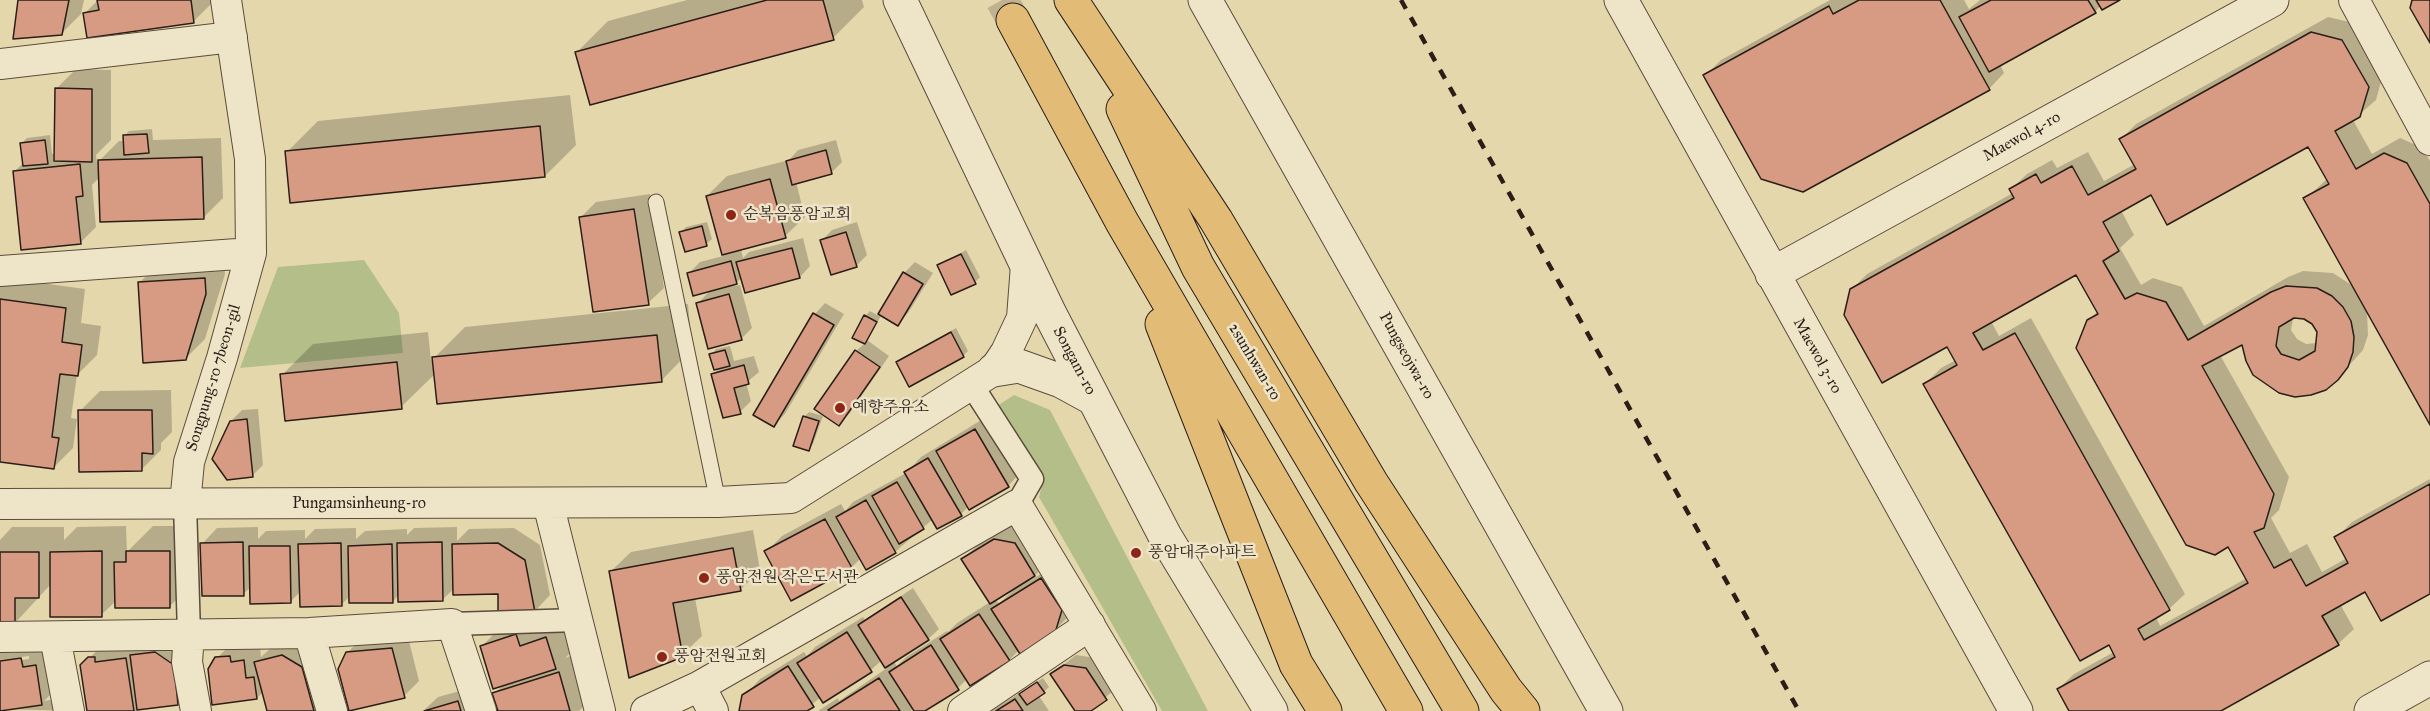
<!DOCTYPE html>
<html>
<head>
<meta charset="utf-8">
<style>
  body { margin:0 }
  canvas { display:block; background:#e5d7ac }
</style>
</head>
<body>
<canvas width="2430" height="711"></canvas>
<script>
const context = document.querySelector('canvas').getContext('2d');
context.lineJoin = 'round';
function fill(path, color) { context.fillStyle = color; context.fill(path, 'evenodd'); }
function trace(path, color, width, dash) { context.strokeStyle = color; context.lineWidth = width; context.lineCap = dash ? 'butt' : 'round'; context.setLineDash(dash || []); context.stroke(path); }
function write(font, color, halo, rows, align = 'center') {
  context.font = font + ' "IM FELL Great Primer","Noto Serif KR",serif'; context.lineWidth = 5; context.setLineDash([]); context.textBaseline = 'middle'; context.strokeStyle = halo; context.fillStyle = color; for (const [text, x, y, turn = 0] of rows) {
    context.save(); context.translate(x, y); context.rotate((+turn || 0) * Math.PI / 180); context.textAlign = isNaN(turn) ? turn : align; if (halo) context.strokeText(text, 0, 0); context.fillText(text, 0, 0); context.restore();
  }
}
const green = new Path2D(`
  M 364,260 L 399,313 L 403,353 L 240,368 L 278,267 Z
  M 1014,395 L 1050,410 L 1208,711 L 1162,711 L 1039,497 L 1044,477 L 997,406 Z`);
const shadow = new Path2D(`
  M 19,0 L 84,0 L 81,14 L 61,34 Z
  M 98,0 L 213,0 L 213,2 L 193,22 L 85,13 Z
  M 687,0 L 862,0 L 864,7 L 833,38 L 577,52 L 608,21 Z
  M 1830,0 L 1964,0 L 1969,9 L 1980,0 L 2117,0 L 2101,5 L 2095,12 L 2000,64 L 2004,73 L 1989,89 L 1705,76 L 1721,60 Z
  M 2328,17 L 2358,24 L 2384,71 L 2376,100 L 2353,120 L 2372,154 L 2400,138 L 2423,148 L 2430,161 L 2430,421 L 2367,312 L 2368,335 L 2363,350 L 2337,379 L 2243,343 L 2220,355 L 2289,477 L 2279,510 L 2271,518 L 2290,553 L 2307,544 L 2322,572 L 2347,558 L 2336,538 L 2352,522 L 2430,479 L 2430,592 L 2365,590 L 2340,604 L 2354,629 L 2338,644 L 2218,711 L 2071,711 L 2058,689 L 2074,674 L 2114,652 L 1925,384 L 1941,368 L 1956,360 L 1948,345 L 1851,290 L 1867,274 L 2013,193 L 2011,189 L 2027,174 L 2052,160 L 2057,168 L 2088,152 L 2104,181 L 2135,164 L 2121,139 L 2136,124 ZM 2308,144 L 2327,179 L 2305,199 L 2353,286 L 2333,273 L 2303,271 L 2288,277 L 2204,326 L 2182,287 L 2153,278 L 2141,285 L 2120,248 L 2134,235 L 2121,210 L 2151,193 ZM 2076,273 L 2098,311 L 2088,321 L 2247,578 L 2160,626 L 2156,617 L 2169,609 L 2185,594 L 2031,318 L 1999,336 L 1991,321 ZM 2304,317 L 2313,323 L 2319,332 L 2317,343 L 2306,344 L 2297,339 L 2291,330 L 2293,319 Z
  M 76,69 L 111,70 L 111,140 L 96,155 L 97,163 L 119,141 L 125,141 L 124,136 L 129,131 L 152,129 L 153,140 L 221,138 L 223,198 L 203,218 L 100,177 L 92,185 L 96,227 L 80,243 L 15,171 L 24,162 L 22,143 L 27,138 L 50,135 L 52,154 L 56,153 L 56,89 Z
  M 570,95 L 576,145 L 545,176 L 287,152 L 318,121 Z
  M 836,140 L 842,162 L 831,173 L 796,182 L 805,217 L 785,236 L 741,249 L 743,258 L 749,252 L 803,238 L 810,266 L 800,277 L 742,277 L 733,286 L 740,285 L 752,328 L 741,339 L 698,303 L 712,289 L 689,273 L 700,262 L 723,256 L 707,196 L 727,176 L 789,160 L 798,150 Z
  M 650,194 L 664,288 L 648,303 L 580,218 L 596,202 Z
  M 707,222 L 712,239 L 706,244 L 681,232 L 686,227 Z
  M 857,222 L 867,255 L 856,266 L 822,240 L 832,230 Z
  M 966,250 L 980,277 L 975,282 L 938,266 Z
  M 224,259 L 225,274 L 205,339 L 185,359 L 139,283 L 159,263 Z
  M 915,262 L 933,273 L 908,313 L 898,324 L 882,314 L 867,340 L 889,356 L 849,414 L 838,424 L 856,351 L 865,343 L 865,316 L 870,311 L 879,316 L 904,273 Z
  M 5,278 L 85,289 L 81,323 L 101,326 L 97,355 L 77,375 L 71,418 L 77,419 L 73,448 L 53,468 L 0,460 L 0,283 Z
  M 825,303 L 844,314 L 785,414 L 774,425 L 815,314 Z
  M 688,304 L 692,349 L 661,381 L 435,374 L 401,407 L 282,375 L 313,344 L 428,332 L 431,361 L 465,327 Z
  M 956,328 L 968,351 L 963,356 L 898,362 Z
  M 730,346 L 734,361 L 754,356 L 759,372 L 746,383 L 751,401 L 740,412 L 713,374 L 721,367 L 711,355 L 716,349 Z
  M 171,390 L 172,432 L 161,443 L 161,450 L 141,470 L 80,411 L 100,391 Z
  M 258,409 L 263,465 L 252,476 L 231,421 L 242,410 Z
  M 809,412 L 823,416 L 813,444 L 808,450 L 804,417 Z
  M 991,414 L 1023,470 L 1008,486 L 969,506 L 961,514 L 933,519 L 895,552 L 861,558 L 852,567 L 792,599 L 766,552 L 782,536 L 841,504 L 845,511 L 853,502 L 906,473 L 921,457 Z
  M 1010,524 L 1050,559 L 1030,581 L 1057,563 L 1070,615 L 1054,631 L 1019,650 L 1009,660 L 967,679 L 958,688 L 922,711 L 915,711 L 913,708 L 911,711 L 818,711 L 838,698 L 839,701 L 887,668 L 882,660 L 871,670 L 821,697 L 804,711 L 741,711 L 744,696 L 760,679 L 804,652 L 807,656 L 815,647 L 863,617 L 865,620 L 913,588 L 939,629 L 925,642 L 893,661 L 897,666 L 906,657 L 947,631 L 948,632 L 957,623 L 990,602 L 963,559 L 979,544 ZM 1014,589 L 999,604 L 995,599 Z
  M 126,526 L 127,552 L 153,526 L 195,526 L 195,581 L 170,606 L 116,601 L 101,615 L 52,583 L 15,623 L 0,623 L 0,540 L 12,527 L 64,527 L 64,540 L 77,527 Z
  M 258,527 L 258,539 L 266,531 L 305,530 L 305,539 L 315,529 L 356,528 L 356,539 L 365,531 L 407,529 L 407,535 L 414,528 L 457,527 L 457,541 L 469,529 L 514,528 L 540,545 L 550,595 L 535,611 L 499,593 L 455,588 L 443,599 L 400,594 L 393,601 L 350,596 L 342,604 L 301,591 L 291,601 L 251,587 L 243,594 L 202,544 L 217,528 Z
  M 753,530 L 760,570 L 740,590 L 695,598 L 702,636 L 682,655 L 611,571 L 631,552 Z
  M 565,618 L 575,648 L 565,658 L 579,653 L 590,688 L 583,707 L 579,711 L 500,711 L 494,694 L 504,684 L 481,647 L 501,627 Z
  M 407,633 L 419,681 L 404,696 L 347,653 L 363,637 Z
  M 171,637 L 193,688 L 178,703 L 140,708 L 137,711 L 89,711 L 82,666 L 105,642 Z
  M 41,639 L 61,684 L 44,701 L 71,696 L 74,711 L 0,709 L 0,663 L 29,659 L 29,656 L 0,660 L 0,651 Z
  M 298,640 L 333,711 L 269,711 L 264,691 L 257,698 L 217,658 L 233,642 L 260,646 L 261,657 L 272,647 Z
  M 1076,655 L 1096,658 L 1117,688 L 1088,711 L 1077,711 L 1052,674 Z
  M 1043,678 L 1049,687 L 1039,696 L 1049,711 L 991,711 Z
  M 474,687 L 481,711 L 423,711 L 438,697 Z`);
const building = new Path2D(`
  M 18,0 L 69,0 L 62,35 L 13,39 Z
  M 97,0 L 191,0 L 194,23 L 87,38 L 83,13 L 99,10 Z
  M 767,0 L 823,0 L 834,40 L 590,105 L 575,52 Z
  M 1859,0 L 1940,0 L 1990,90 L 1803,192 L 1761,179 L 1703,75 L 1829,6 L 1833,14 Z
  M 1991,0 L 2088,0 L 2096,13 L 1989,72 L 1959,17 Z
  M 2096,0 L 2120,0 L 2102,10 Z
  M 2412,0 L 2430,0 L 2430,43 L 2410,8 Z
  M 2311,32 L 2342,40 L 2369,87 L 2360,117 L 2335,131 L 2356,169 L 2384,153 L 2407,163 L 2430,204 L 2430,425 L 2303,198 L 2329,184 L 2308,147 L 2167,225 L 2151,195 L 2103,222 L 2119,251 L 2103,261 L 2125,299 L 2137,293 L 2166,302 L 2188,340 L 2271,292 L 2286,286 L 2317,288 L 2332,296 L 2343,307 L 2351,321 L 2354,337 L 2353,352 L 2348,367 L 2338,380 L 2326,390 L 2311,395 L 2295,397 L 2279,393 L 2253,375 L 2246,361 L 2242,345 L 2202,366 L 2274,494 L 2264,528 L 2254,532 L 2274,568 L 2291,559 L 2306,586 L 2348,563 L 2334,537 L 2430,484 L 2430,594 L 2381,621 L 2365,592 L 2322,616 L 2339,645 L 2221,711 L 2069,711 L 2057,689 L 2115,657 L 2109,645 L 2080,661 L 1923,384 L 1957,365 L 1947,347 L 1882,383 L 1844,315 L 1850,289 L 2014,198 L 2009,189 L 2036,174 L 2041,183 L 2072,166 L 2088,195 L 2136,169 L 2119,139 ZM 2076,275 L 2098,314 L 2087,320 L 2076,348 L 2186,545 L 2215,555 L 2228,547 L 2248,583 L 2144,640 L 2138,629 L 2170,610 L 2015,333 L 1983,350 L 1973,333 ZM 2294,318 L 2304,319 L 2312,324 L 2317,332 L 2315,351 L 2299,360 L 2281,354 L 2276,346 L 2279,327 Z
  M 55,88 L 92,89 L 92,162 L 54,161 Z
  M 540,126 L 545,177 L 290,203 L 285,151 Z
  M 147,134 L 149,153 L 124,155 L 123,135 Z
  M 45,140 L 48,164 L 23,166 L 20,143 Z
  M 826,150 L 832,174 L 792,185 L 786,161 Z
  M 202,157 L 204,219 L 100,222 L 98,160 Z
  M 80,164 L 83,196 L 76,197 L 81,244 L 21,250 L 13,171 Z
  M 770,179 L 786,238 L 722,255 L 706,196 Z
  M 634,209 L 649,305 L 593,312 L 579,217 Z
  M 702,226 L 707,246 L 685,252 L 679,232 Z
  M 846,232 L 857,267 L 831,275 L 820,240 Z
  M 792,248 L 800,278 L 745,293 L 736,262 Z
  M 961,254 L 976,284 L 951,295 L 937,265 Z
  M 731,261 L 737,284 L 693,296 L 687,273 Z
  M 903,272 L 923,284 L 898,326 L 878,314 Z
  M 205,278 L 206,294 L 186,360 L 143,363 L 138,282 Z
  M 729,294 L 742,340 L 708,349 L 696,303 Z
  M 0,299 L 66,308 L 62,342 L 82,345 L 78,376 L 60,374 L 52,437 L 59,438 L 54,469 L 0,462 Z
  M 813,313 L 834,325 L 774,427 L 753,415 Z
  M 864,315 L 877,322 L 865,344 L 852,338 Z
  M 951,332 L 964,357 L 909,387 L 896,362 Z
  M 657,335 L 662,382 L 437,404 L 432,357 Z
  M 725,350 L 730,366 L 714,370 L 709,354 Z
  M 855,350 L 880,367 L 839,426 L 814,409 Z
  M 397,362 L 402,409 L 285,421 L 280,374 Z
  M 744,365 L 749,384 L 734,388 L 741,414 L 723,418 L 711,374 Z
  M 78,410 L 152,410 L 153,454 L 142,453 L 142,471 L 79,472 Z
  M 803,416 L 819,421 L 809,451 L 793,446 Z
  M 247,419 L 253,477 L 227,480 L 212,459 L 230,421 Z
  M 975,429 L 1009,487 L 969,510 L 936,451 Z
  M 928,458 L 962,516 L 937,529 L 904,472 Z
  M 897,482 L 924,529 L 899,544 L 872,496 Z
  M 866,500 L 896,553 L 866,570 L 836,517 Z
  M 825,519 L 852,568 L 791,601 L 764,551 Z
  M 994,539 L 1015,543 L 1035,576 L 990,604 L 961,559 Z
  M 243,542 L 244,596 L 202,596 L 200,543 Z
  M 442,542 L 443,601 L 398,602 L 397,543 Z
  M 341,543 L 342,606 L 300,607 L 298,544 Z
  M 498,543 L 525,560 L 535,612 L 498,613 L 498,594 L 453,595 L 452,544 Z
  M 392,544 L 393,603 L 349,603 L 348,546 Z
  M 249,546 L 290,546 L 291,603 L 250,604 Z
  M 733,548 L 741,591 L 673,603 L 683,657 L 629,678 L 609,571 Z
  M 102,551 L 102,617 L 50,617 L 50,552 Z
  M 126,551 L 170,551 L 170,608 L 115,608 L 114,562 L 126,562 Z
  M 0,552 L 39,552 L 39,598 L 15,598 L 15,625 L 0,625 Z
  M 1041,578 L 1062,610 L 1055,633 L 1020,654 L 991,609 Z
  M 901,597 L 929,640 L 885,668 L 858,625 Z
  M 979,614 L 1010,661 L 970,686 L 940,639 Z
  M 847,632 L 872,672 L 823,703 L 797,663 Z
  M 516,634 L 520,646 L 546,637 L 556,669 L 493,689 L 480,646 Z
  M 931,645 L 959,690 L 925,711 L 914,711 L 889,672 Z
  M 392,648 L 405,698 L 349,711 L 338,669 L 346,652 Z
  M 155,652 L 174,665 L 178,705 L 137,710 L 130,655 Z
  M 282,655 L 302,667 L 314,711 L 267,711 L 254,662 Z
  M 230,656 L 231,662 L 244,660 L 246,678 L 254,677 L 257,699 L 212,705 L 208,669 L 215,657 Z
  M 88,657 L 95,657 L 95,662 L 126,658 L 134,711 L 87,711 L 80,665 Z
  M 21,658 L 23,667 L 36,665 L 42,705 L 0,711 L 0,661 Z
  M 1064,665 L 1086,668 L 1107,700 L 1091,711 L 1075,711 L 1050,674 Z
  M 788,666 L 814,707 L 807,711 L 739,711 L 742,695 Z
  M 559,672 L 570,711 L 498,711 L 492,693 Z
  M 879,678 L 900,711 L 829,711 L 828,710 Z
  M 1037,682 L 1045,693 L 1027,705 L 1019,694 Z
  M 1015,699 L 1023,711 L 996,711 Z
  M 458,701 L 461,711 L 424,711 Z`);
const trunkTunnel = new Path2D(`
  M 1002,0 L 1013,20`);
const service = new Path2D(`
  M 656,202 L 718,502`);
const pedestrian = new Path2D(`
  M 971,384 L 1032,479 L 1017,505
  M 185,504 L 189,634
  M 452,624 L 577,620`);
const minor = new Path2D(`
  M 2354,0 L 2430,140
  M 0,64 L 232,37
  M 0,271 L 251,253
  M 548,503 L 600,711
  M 0,504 L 718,502 L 791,498 L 994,370 L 1006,352 L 1022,318 L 1026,265
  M 185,504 L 189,462 L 222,358 L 251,253 L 250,159 L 226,0
  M 309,633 L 332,711
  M 189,634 L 187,662 L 196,711
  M 0,637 L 309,633 L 452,624 L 481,711
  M 55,637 L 69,711
  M 700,686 L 713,711
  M 646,711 L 700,686 L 1017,505 L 1141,711
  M 963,711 L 1090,625`);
const tertiary = new Path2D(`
  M 900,0 L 1049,312 L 1165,536 L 1271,711
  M 1205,0 L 1606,711
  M 1621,0 L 2016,711
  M 1772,274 L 2272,0
  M 994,370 L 1019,366 L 1061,381 L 1094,399
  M 2371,711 L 2430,678`);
const trunk = new Path2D(`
  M 1071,0 L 1216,220 L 1371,482 L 1506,690 L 1523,711
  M 1013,20 L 1122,222 L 1406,711
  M 1123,109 L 1198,267 L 1462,711
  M 1162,324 L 1296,664 L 1325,711`);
const rail = new Path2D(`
  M 1401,0 L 1799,711`);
const markers = [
  [731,215,6,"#8f2418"],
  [840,408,6,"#8f2418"],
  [1136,553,6,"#8f2418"],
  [704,578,6,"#8f2418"],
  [662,657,6,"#8f2418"]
];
const streetNames = [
  ["Maewol 4-ro",2022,137,-29],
  ["Pungseojwa-ro",1406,356,61],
  ["Maewol 3-ro",1817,356,61],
  ["Songam-ro",1074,361,62],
  ["2sunhwan-ro",1254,362,59],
  ["Songpung-ro 7beon-gil",214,378,-73],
  ["Pungamsinheung-ro",359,504]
];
const poiNames = [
  ["순복음풍암교회",743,215],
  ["예향주유소",852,408],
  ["풍암대주아파트",1148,553],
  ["풍암전원 작은도서관",716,578],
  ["풍암전원교회",674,657]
];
fill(green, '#b4be89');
fill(shadow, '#0003');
fill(building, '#d79a82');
trace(building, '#2b1e17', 1.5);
trace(trunkTunnel, '#c0b28e', 33, [33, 16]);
trace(service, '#5a4c3c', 17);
trace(pedestrian, '#5a4c3c', 25);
trace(minor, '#5a4c3c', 32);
trace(tertiary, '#5a4c3c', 35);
trace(trunk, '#2b1e17', 35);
trace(service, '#eee5c9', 15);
trace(pedestrian, '#eee5c9', 22);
trace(minor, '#eee5c9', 30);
trace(tertiary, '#eee5c9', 33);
trace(trunk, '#e2bc76', 33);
trace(rail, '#2b1e17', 4.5, [10, 10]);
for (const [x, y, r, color] of markers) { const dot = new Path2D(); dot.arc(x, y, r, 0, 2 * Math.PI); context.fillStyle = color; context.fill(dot); trace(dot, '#eee5c9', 2); }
write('16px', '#2b1e17', '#eee5c9', streetNames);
write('16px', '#2b1e17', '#eee5c9', poiNames, 'left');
</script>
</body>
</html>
